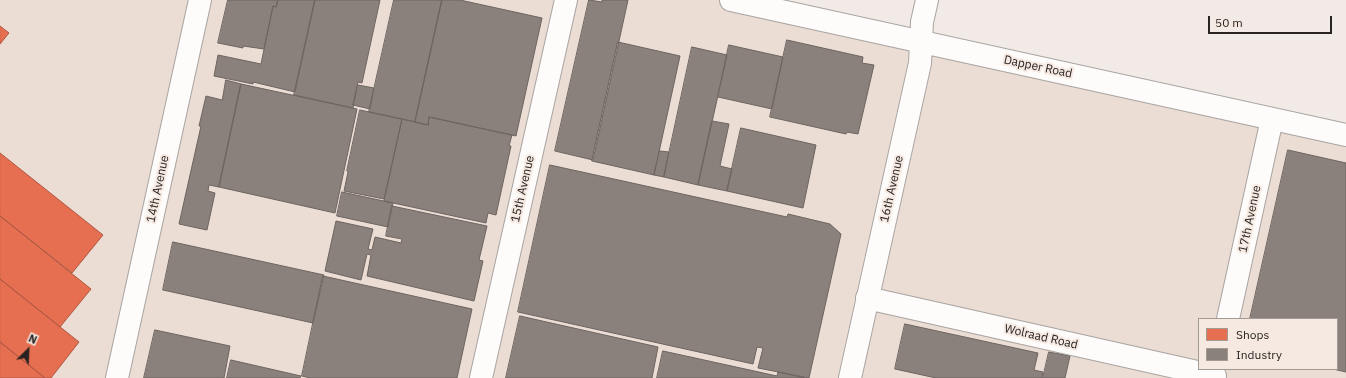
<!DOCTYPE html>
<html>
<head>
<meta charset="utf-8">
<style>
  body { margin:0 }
  #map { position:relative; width:1346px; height:378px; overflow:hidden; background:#f1eae6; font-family:"IBM Plex Sans",sans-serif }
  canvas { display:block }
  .legend { position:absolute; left:1198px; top:318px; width:140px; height:52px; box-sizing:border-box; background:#f5e9e1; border:1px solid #a39a94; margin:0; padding:5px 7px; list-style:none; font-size:12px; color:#282320 }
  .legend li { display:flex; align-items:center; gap:8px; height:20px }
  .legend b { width:20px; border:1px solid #a39a94 }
  .north { position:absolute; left:8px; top:330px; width:40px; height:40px; -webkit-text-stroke:3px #f5e9e1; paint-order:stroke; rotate:24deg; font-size:11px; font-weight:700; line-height:16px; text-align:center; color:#282320 }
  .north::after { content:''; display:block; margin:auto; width:14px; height:18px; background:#282320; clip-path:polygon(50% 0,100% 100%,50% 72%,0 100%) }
  .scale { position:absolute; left:1208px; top:16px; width:124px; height:18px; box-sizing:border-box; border:2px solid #282320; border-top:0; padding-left:5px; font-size:12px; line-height:14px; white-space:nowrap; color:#282320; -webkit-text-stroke:3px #f5e9e1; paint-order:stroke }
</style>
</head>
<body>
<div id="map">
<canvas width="1346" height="378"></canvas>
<ul class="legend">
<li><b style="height:11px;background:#e76f51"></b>Shops</li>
<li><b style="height:11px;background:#8a817c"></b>Industry</li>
</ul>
<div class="north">N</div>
<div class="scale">50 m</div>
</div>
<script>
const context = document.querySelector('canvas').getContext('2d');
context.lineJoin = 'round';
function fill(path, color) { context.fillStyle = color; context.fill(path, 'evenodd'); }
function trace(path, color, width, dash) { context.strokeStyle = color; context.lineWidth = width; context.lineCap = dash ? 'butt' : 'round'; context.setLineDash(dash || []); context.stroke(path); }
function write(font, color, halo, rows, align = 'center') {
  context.font = font + ' "IBM Plex Sans",sans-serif'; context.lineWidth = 4; context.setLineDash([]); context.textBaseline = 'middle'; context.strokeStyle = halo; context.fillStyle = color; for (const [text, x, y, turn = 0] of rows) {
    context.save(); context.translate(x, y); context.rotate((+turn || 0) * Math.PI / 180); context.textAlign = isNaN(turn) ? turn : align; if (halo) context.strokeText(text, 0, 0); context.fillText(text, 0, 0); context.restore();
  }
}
const built = new Path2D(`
  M 0,0 L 731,0 L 1346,135 L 1346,378 L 0,378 ZM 1199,319 L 1337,319 L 1337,369 L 1199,369 Z`);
const shops = new Path2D(`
  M 0,26 L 9,33 L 0,44 Z
  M 0,153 L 103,235 L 72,273 L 0,216 Z
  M 0,216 L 91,289 L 60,327 L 0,279 Z
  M 0,279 L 79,342 L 51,378 L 45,378 L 0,342 Z
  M 0,342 L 45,378 L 0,378 Z`);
const industry = new Path2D(`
  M 228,0 L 278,0 L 276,7 L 273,6 L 264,49 L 243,46 L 243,48 L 218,43 Z
  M 278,0 L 315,0 L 295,92 L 253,82 L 253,84 L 214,76 L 218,55 L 261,64 L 273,6 L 276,7 Z
  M 315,0 L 380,0 L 362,83 L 358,82 L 353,108 L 294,95 Z
  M 394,0 L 442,0 L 415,122 L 369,112 Z
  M 442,0 L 460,0 L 542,18 L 516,136 L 429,117 L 428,125 L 415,122 Z
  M 589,0 L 602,2 L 602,0 L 628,0 L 593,160 L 555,151 Z
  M 787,40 L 863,57 L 862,63 L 874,65 L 858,134 L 847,132 L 846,134 L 770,117 Z
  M 618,42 L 680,56 L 654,175 L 592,161 Z
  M 729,45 L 783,57 L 772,109 L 718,97 Z
  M 692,47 L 727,55 L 698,185 L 664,177 Z
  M 226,80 L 241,84 L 219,187 L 209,185 L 208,191 L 215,193 L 207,230 L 179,224 L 201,126 L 199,126 L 206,96 L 222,100 Z
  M 241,84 L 357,109 L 335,213 L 219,187 Z
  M 358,85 L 374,88 L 370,109 L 353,105 Z
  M 360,110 L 402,119 L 384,199 L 344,191 L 348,172 L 347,171 Z
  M 429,117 L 512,135 L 509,146 L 511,146 L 496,215 L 488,213 L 486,223 L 384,201 L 402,119 L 428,125 Z
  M 712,121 L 729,124 L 720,166 L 732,169 L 727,191 L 698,185 Z
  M 741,128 L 816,145 L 803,208 L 727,191 Z
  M 1288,150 L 1346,163 L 1346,372 L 1333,369 L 1337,369 L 1337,319 L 1250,319 Z
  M 660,151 L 669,152 L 664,177 L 654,175 Z
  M 550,165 L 787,217 L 788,214 L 830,224 L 841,234 L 809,378 L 758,368 L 763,348 L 757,347 L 753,364 L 518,312 Z
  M 342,192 L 393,203 L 388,227 L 337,216 Z
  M 392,206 L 487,226 L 479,260 L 483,261 L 474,301 L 367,276 L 371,255 L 367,254 L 361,280 L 325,271 L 336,221 L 373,229 L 368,249 L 372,250 L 375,237 L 401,243 L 402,239 L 386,236 Z
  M 173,242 L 324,275 L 313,323 L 163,290 Z
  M 323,276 L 472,309 L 457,378 L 310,378 L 302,376 Z
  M 520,316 L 658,347 L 652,378 L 506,378 Z
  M 905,324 L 1038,353 L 1034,370 L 1043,372 L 1042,378 L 936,378 L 895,369 Z
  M 155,330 L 230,346 L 224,378 L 144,378 Z
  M 663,351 L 777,376 L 778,372 L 805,378 L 657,378 Z
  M 1049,352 L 1070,356 L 1065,378 L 1043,378 Z
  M 231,360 L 301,376 L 300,378 L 227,378 Z`);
const minor = new Path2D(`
  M 731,0 L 1346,135
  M 867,298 L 1215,376
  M 1228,319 L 1272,119
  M 117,378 L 200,0
  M 481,378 L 566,0
  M 850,378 L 920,63 L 922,22 L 927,0`);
const streetNames = [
  ["Dapper Road",1038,67,12],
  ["14th Avenue",158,189,-78],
  ["15th Avenue",523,189,-77],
  ["16th Avenue",892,189,-77],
  ["17th Avenue",1250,219,-78],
  ["Wolraad Road",1041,337,13]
];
fill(built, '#ebdcd4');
fill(shops, '#e76f51');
trace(shops, '#ae5842', 1);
fill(industry, '#8a817c');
trace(industry, '#6d6560', 1);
trace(minor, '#a8a4a1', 24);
trace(minor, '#fdfcfb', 22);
write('12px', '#282320', '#f5e9e1', streetNames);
</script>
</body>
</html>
